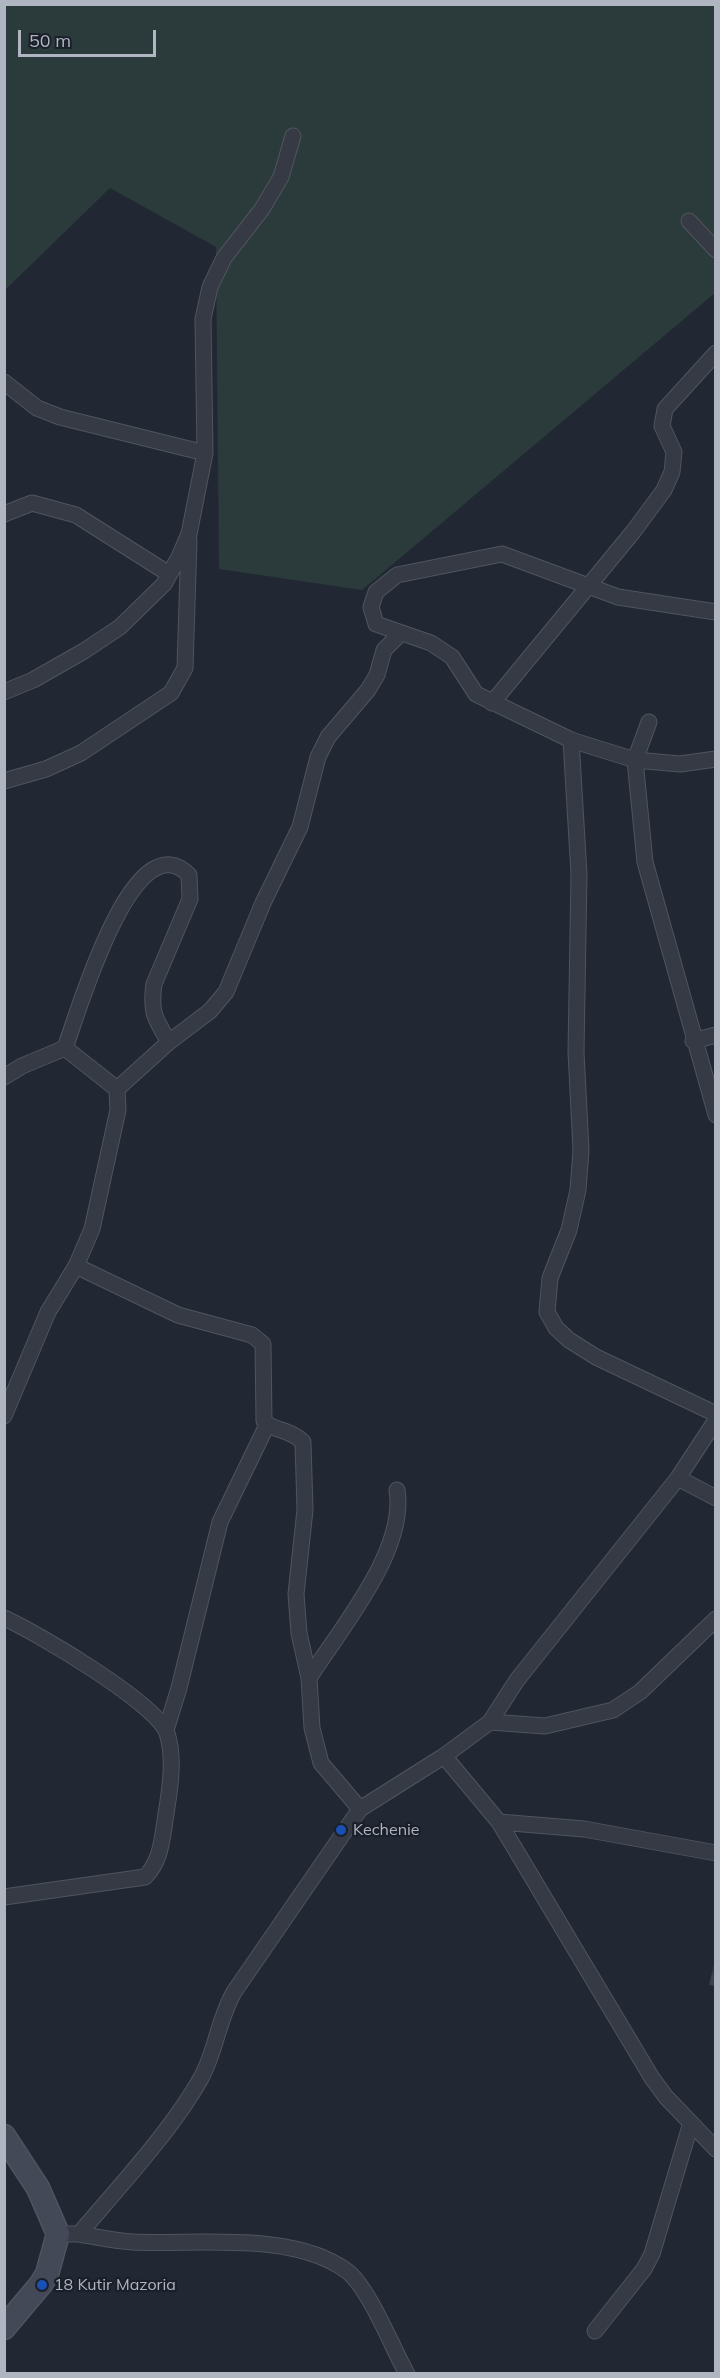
<!DOCTYPE html>
<html>
<head>
<meta charset="utf-8">
<style>
  body { margin:0 }
  #map { position:relative; width:720px; height:2378px; overflow:hidden; background:#222833; font-family:Mulish,sans-serif }
  canvas { display:block }
  .frame { position:absolute; inset:0; border:6px solid #afb5c1; pointer-events:none }
  .scale { position:absolute; left:18px; top:30px; width:138px; height:27px; box-sizing:border-box; border:3px solid #afb5c1; border-top:0; padding-left:8px; font-size:18px; line-height:21px; white-space:nowrap; color:#afb5c1; -webkit-text-stroke:4px #1a1f29; paint-order:stroke }
</style>
</head>
<body>
<div id="map">
<canvas width="720" height="2378"></canvas>
<div class="frame"></div>
<div class="scale">50 m</div>
</div>
<script>
const context = document.querySelector('canvas').getContext('2d');
context.lineJoin = 'round';
function fill(path, color) { context.fillStyle = color; context.fill(path, 'evenodd'); }
function trace(path, color, width, dash) { context.strokeStyle = color; context.lineWidth = width; context.lineCap = dash ? 'butt' : 'round'; context.setLineDash(dash || []); context.stroke(path); }
function write(font, color, halo, rows, align = 'center') {
  context.font = font + ' Mulish,sans-serif'; context.lineWidth = 4.5; context.setLineDash([]); context.textBaseline = 'middle'; context.strokeStyle = halo; context.fillStyle = color; for (const [text, x, y, turn = 0] of rows) {
    context.save(); context.translate(x, y); context.rotate((+turn || 0) * Math.PI / 180); context.textAlign = isNaN(turn) ? turn : align; if (halo) context.strokeText(text, 0, 0); context.fillText(text, 0, 0); context.restore();
  }
}
const green = new Path2D(`
  M 5,5 L 715,5 L 715,293 L 362,590 L 219,569 L 216,247 L 110,188 L 5,290 Z`);
const minor = new Path2D(`
  M 689,221 L 716,250
  M 4,382 L 37,408 L 60,417 L 205,453
  M 4,514 L 32,503 L 76,515 L 169,574
  M 716,612 L 618,597 L 502,554 L 397,575 L 376,592 L 371,607 L 376,624 L 431,643 L 452,657 L 476,694 L 571,740 L 635,760 L 680,764 L 716,759
  M 4,692 L 33,680 L 84,651 L 120,627 L 164,584 L 179,557 L 189,534 L 205,453 L 203,319 L 210,287 L 224,258 L 262,209 L 281,177 L 293,136
  M 492,703 L 633,532 L 664,490 L 672,472 L 674,452 L 662,426 L 665,409 L 716,353
  M 649,722 L 635,760 L 645,862 L 716,1115
  M 571,740 L 579,874 L 576,1052 L 581,1150 L 578,1190 L 569,1230 L 550,1278 L 547,1312 L 556,1328 L 569,1340 L 596,1357 L 716,1414
  M 4,781 L 46,769 L 81,753 L 171,693 L 185,668 L 189,540
  M 693,1041 L 716,1035
  M 4,1077 L 22,1066 L 65,1048 C 77,1016 133,818 189,875 L 190,899 L 154,984 C 150,1012 155,1019 169,1042
  M 117,1089 L 169,1042 L 210,1011 L 226,992 L 263,903 L 300,827 L 318,757 L 328,737 L 368,690 L 377,675 L 384,650 L 401,633
  M 76,1266 L 178,1315 L 252,1335 L 263,1344 L 264,1421 C 272,1431 289,1428 303,1442 L 305,1510 L 296,1594 L 299,1633 L 309,1678 L 312,1728 L 321,1763 L 360,1809
  M 4,1416 L 48,1312 L 76,1266 L 92,1229 L 118,1110 L 117,1089 L 65,1048
  M 678,1478 L 716,1498
  M 4,1618 C 36,1632 156,1703 167,1733 C 175,1758 170,1789 166,1814 C 162,1837 162,1860 145,1877 L 4,1897
  M 309,1678 C 341,1628 407,1550 397,1490
  M 490,1722 L 545,1726 L 613,1710 L 640,1692 L 716,1619
  M 166,1730 L 179,1688 L 220,1522 L 267,1425
  M 444,1756 L 499,1822 L 652,2078 L 666,2097 L 716,2149
  M 499,1822 L 584,1829 L 716,1853
  M 58,2234 L 79,2234 C 118,2188 172,2130 201,2078 C 216,2051 218,2020 234,1992 L 360,1809 L 444,1756 L 490,1722 L 517,1680 L 678,1478 L 716,1420
  M 79,2234 C 97,2237 115,2241 133,2242 C 197,2245 293,2231 347,2271 C 369,2288 392,2347 407,2374
  M 595,2331 L 644,2269 L 652,2254 L 691,2123`);
const secondary = new Path2D(`
  M 4,2136 L 38,2188 L 58,2234 L 47,2274 L 41,2284 L 4,2328`);
const wall = new Path2D(`
  M 716,1956 L 716,1986 L 709,1985 Z`);
const building = new Path2D(`
  M 716,1962 L 716,1974 L 713,1973 Z`);
const markers = [
  [341,1830,6,"#1a4fb4"],
  [42,2285,6,"#1a4fb4"]
];
const poiNames = [
  ["Kechenie",353,1830],
  ["18 Kutir Mazoria",54,2285]
];
fill(green, '#2b3a3b');
trace(minor, '#4f555f', 17);
trace(secondary, '#4f555f', 25);
trace(minor, '#353a44', 15);
trace(secondary, '#434957', 22);
fill(wall, '#3a404c');
fill(building, '#434b58');
trace(building, '#2f343e', 1.5);
for (const [x, y, r, color] of markers) { const dot = new Path2D(); dot.arc(x, y, r, 0, 2 * Math.PI); context.fillStyle = color; context.fill(dot); trace(dot, '#1a1f29', 2); }
write('16px', '#afb5c1', '#1a1f29', poiNames, 'left');
</script>
</body>
</html>
